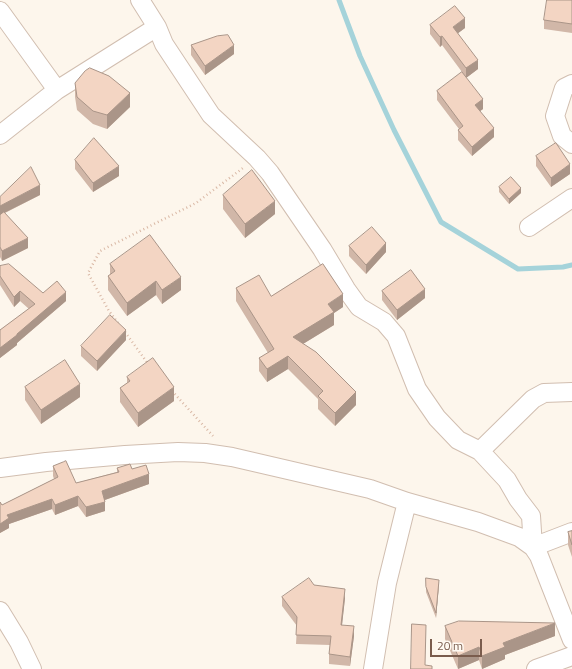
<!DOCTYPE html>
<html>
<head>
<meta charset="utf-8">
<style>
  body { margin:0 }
  #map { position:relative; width:572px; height:669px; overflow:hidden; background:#fdf6ec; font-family:"Titillium Web",sans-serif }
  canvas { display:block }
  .scale { position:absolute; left:430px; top:639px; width:52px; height:18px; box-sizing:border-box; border:2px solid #7a5c4d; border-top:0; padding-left:5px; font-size:12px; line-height:14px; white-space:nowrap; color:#7a5c4d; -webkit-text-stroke:3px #fffaf3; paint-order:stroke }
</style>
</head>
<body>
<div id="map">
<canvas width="572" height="669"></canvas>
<div class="scale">20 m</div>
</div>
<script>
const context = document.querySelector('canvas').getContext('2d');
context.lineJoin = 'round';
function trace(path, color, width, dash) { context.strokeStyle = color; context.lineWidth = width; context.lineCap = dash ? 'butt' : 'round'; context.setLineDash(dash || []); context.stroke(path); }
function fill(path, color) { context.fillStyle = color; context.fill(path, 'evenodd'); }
const stream = new Path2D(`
  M 339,0 L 360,56 L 394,130 L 441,222 L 518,269 L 563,267 L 572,265`);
const path = new Path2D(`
  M 118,323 L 109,311 L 88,273 L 100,251 L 196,203 L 243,168
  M 125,332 L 149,365
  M 172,391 L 213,436`);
const street = new Path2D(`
  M 140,0 L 157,27 L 164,44 L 211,115 L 257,158 L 270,173 L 322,249 L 346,289 L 359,307 L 384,322 L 396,336 L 417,389 L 437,418 L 458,440 L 480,451 L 507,480 L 518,499 L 531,516 L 533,547 L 572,532
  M 0,11 L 57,90
  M 572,84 L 564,88 L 555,116 L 562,136 L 572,144
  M 0,135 L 57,90 L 157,27
  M 529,227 L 572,198
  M 480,451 L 533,399 L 544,393 L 572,392
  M 0,468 L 46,462 L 125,455 L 178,452 L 205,453 L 232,457 L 370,489 L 407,502 L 478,522 L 519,537 L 533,547 L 539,556 L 572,640
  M 0,611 L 19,642 L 32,669
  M 373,669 L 387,583 L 407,502
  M 536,669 L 572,656`);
const wall = new Path2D(`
  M 572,0 L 572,33 L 544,29 L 544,20 Z
  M 430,25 L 465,28 L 458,33 L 478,69 L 466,78 L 483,109 L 480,111 L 494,137 L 472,156 L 458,140 L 458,130 L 459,129 L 437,100 L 437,91 L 462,72 L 442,45 L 440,47 L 430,34 Z
  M 191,45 L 234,54 L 205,75 L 191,55 Z
  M 75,83 L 130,107 L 107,129 L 93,124 L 77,110 L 75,97 Z
  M 536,156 L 570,174 L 551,187 L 536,166 Z
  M 75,160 L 119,176 L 93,192 L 75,169 Z
  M 499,187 L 521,193 L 509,204 L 499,192 Z
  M 40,195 L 5,213 L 28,248 L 2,261 L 0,257 L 0,197 Z
  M 223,195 L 275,214 L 245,238 L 223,209 Z
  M 349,246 L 386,252 L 366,274 L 349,256 Z
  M 110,264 L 181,290 L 162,304 L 156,295 L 127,316 L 108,290 L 108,276 L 110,275 Z
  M 0,266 L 43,293 L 66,301 L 17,343 L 17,345 L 0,358 L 0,330 L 29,309 L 20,301 L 14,307 L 0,285 Z
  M 236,288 L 271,296 L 343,307 L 334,313 L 334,325 L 303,344 L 356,405 L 335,426 L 318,409 L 318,399 L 288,369 L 267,382 L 259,371 L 259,358 L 268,353 L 236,301 Z
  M 382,291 L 425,298 L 397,320 L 382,300 Z
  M 126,340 L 97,371 L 81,356 L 81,346 Z
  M 127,377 L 174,401 L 138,427 L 120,402 L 120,388 L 127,383 Z
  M 25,387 L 80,397 L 41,424 L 25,400 Z
  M 53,466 L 76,483 L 117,472 L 117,468 L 132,469 L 149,484 L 105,500 L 105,511 L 86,517 L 78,506 L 55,515 L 52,509 L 9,524 L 9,528 L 0,533 L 0,502 L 2,505 L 54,479 L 53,476 Z
  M 572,531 L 572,557 L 568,545 L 568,532 Z
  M 439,584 L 436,618 L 426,592 L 426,587 Z
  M 314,585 L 345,598 L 342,625 L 354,636 L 350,666 L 329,664 L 329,654 L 330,645 L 296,644 L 297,626 L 282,606 L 282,597 Z
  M 445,626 L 555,636 L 505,655 L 505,659 L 482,669 L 479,660 L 458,669 L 445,639 Z`);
const shadedWall = new Path2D(`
  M 465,18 L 465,28 L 453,37 L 453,27 Z
  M 442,36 L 442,45 L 440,47 L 440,37 Z
  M 234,45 L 234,54 L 205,75 L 205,66 Z
  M 478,60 L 478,69 L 466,78 L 466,68 Z
  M 130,93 L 130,107 L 107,129 L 107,115 Z
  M 483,99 L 483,109 L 475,115 L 475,105 Z
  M 494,128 L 494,137 L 472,156 L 472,147 Z
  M 570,164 L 570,174 L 551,187 L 551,178 Z
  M 119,166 L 119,176 L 93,192 L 93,183 Z
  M 40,185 L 40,195 L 0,215 L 0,206 Z
  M 521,188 L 521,193 L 509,204 L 509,199 Z
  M 275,201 L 275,214 L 245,238 L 245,224 Z
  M 28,238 L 28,248 L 2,261 L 2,251 Z
  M 386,243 L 386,252 L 366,274 L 366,265 Z
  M 181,277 L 181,290 L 162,304 L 162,290 Z
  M 156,281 L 156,295 L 127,316 L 127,303 Z
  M 425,289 L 425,298 L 397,320 L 397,310 Z
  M 20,291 L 20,301 L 14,307 L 14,297 Z
  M 66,292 L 66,301 L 17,343 L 17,345 L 0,358 L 0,348 Z
  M 343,294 L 343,307 L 334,313 L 334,325 L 293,350 L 293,337 L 328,304 Z
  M 126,330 L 126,340 L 97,371 L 97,361 Z
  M 288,356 L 288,369 L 267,382 L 267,369 Z
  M 80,384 L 80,397 L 41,424 L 41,410 Z
  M 174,387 L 174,401 L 138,427 L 138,413 Z
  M 356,392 L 356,405 L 335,426 L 335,413 Z
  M 149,474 L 149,484 L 102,501 L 102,491 Z
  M 78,496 L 78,506 L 55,515 L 55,505 Z
  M 52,499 L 52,509 L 9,524 L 9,528 L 0,533 L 0,524 L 7,515 Z
  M 105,502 L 105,511 L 86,517 L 86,507 Z
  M 439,580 L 439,584 L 436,618 L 436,613 Z
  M 345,589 L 345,598 L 341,634 L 341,625 Z
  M 555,623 L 555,636 L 505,655 L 505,659 L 482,669 L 482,656 L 503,643 Z
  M 354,626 L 354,636 L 350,666 L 350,657 Z
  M 479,647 L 479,660 L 458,669 L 458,656 Z`);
const building = new Path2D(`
  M 547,0 L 572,0 L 572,24 L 544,20 Z
  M 455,6 L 465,18 L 453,27 L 478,60 L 466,68 L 442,36 L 440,37 L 430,25 Z
  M 228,35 L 234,45 L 205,66 L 191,45 L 217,36 Z
  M 90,68 L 109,76 L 130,93 L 107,115 L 93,111 L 77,97 L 75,83 L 85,71 Z
  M 462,72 L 483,99 L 475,105 L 494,128 L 472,147 L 458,130 L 463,126 L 437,91 Z
  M 94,138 L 119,166 L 93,183 L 75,160 Z
  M 556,143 L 570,164 L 551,178 L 536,156 Z
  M 31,167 L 40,185 L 0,206 L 0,197 Z
  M 252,170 L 275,201 L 245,224 L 223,195 Z
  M 511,177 L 521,188 L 509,199 L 499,187 Z
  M 4,212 L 28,238 L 2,251 L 0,247 L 0,215 Z
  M 372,227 L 386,243 L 366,265 L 349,246 Z
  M 150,235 L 181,277 L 162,290 L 156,281 L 127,303 L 108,276 L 115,271 L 110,264 Z
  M 9,264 L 43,293 L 57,281 L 66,292 L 17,334 L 17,335 L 0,348 L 0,330 L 35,304 L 20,291 L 14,297 L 0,276 L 0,266 Z
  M 323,264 L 343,294 L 328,304 L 334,312 L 293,337 L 316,352 L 356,392 L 335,413 L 318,396 L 323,391 L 288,356 L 267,369 L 259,358 L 274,349 L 236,288 L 259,275 L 271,296 Z
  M 411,270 L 425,289 L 397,310 L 382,291 Z
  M 110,315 L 126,330 L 97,361 L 81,346 Z
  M 153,358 L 174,387 L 138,413 L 120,388 L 130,381 L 127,377 Z
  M 65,360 L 80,384 L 41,410 L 25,387 Z
  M 66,461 L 76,483 L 119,472 L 117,468 L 130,464 L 132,469 L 146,465 L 149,474 L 102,491 L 105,502 L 86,507 L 78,496 L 55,505 L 52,499 L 7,515 L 9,518 L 0,524 L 0,502 L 2,505 L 58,477 L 53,466 L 63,462 Z
  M 572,531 L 572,545 L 568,532 Z
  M 309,578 L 314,585 L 345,589 L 341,625 L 354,626 L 350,657 L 329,654 L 331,636 L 296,635 L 297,617 L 282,597 Z
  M 426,578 L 439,580 L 436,613 L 426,587 Z
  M 459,621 L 555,623 L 503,643 L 505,647 L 482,656 L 479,647 L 458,656 L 445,626 Z
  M 412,624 L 426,625 L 425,665 L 432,666 L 432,669 L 411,669 Z`);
trace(stream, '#a5d3da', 5);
trace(street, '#d1beb0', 20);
trace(path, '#d9b8a5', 2.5, [1, 3]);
trace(street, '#fff', 18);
fill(wall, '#d1b7a8');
fill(shadedWall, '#aa9588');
fill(building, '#f3d5c3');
trace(building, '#aa9588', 1);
</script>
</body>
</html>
